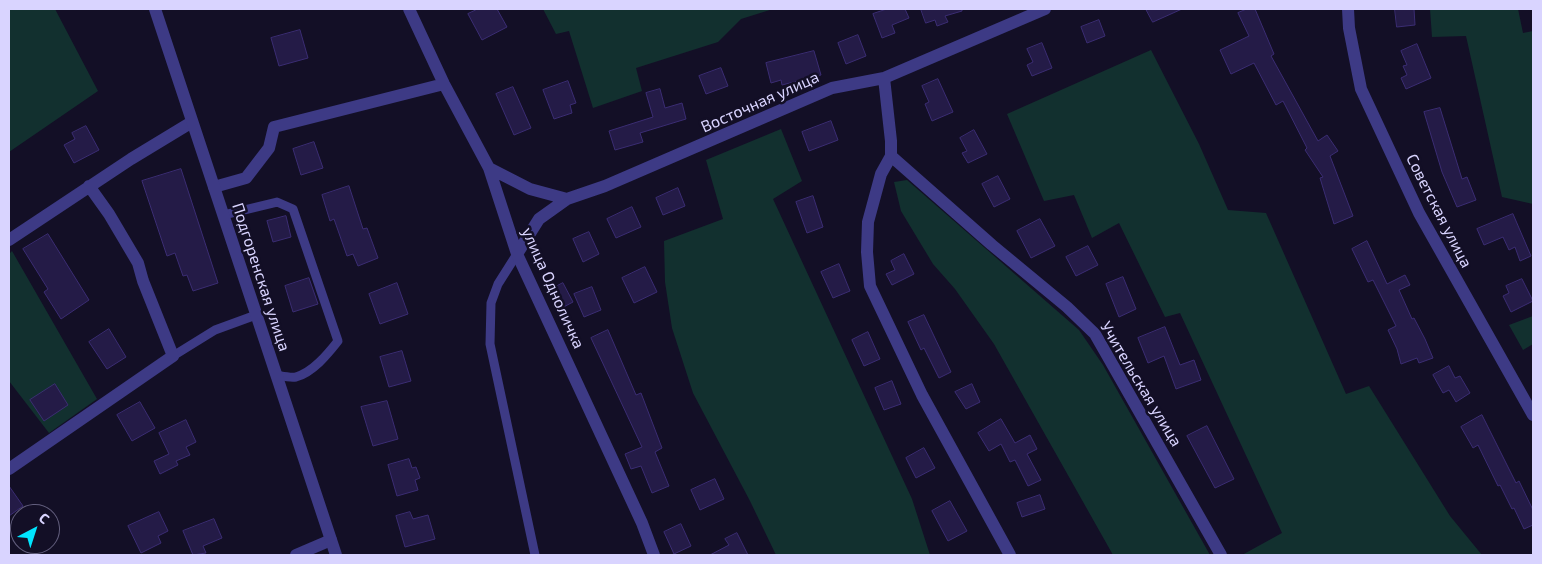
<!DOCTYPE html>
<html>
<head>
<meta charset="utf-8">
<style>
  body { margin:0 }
  #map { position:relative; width:1542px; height:564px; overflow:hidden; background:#130f26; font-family:"Exo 2",sans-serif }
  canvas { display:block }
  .frame { position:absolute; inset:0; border:10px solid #d9d4ff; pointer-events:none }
  .north { position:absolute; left:10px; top:504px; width:50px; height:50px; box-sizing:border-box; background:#130f26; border:1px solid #625e7d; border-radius:50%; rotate:40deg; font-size:14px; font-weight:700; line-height:20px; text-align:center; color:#d9d4ff }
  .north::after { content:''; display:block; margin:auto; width:18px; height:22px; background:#00e5ff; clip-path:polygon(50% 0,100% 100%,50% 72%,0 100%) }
</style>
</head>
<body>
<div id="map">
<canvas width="1542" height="564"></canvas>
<div class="frame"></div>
<div class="north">С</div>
</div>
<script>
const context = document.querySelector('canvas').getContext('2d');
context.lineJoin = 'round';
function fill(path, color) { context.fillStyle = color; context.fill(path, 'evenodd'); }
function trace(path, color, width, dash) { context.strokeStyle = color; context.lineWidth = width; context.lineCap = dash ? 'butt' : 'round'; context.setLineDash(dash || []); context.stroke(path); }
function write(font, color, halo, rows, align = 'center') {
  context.font = font + ' "Exo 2",sans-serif'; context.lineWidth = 5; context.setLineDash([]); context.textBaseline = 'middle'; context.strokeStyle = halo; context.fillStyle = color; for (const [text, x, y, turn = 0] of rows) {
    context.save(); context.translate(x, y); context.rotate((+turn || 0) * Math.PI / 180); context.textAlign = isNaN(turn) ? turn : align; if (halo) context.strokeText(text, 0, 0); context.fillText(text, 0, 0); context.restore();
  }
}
const green = new Path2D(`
  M 9,9 L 55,9 L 98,91 L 9,152 Z
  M 543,9 L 773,9 L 741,19 L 718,42 L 636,68 L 642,91 L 593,108 L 569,31 L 556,34 Z
  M 1430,9 L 1518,9 L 1523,33 L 1533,31 L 1533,204 L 1502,197 L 1466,36 L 1432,37 Z
  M 1151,50 L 1199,144 L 1228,210 L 1266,213 L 1346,394 L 1369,386 L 1450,516 L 1482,555 L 1242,555 L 1282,533 L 1180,313 L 1165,317 L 1119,223 L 1092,238 L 1074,195 L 1044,201 L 1007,114 Z
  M 781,129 L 802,181 L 773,199 L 912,499 L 930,555 L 776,555 L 750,501 L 693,393 L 672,328 L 665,282 L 664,241 L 723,219 L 706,160 Z
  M 907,180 L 1079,330 L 1103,365 L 1210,555 L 1113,555 L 994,344 L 955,289 L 933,264 L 901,211 L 894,182 Z
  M 12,251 L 97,399 L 49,433 L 9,381 L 9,254 Z
  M 1533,316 L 1533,344 L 1523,350 L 1509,325 Z`);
const building = new Path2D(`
  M 478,9 L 497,9 L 507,27 L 482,40 L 468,14 Z
  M 887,9 L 905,9 L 909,18 L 892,25 L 895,33 L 882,38 L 873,14 Z
  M 921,9 L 962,9 L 962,11 L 945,16 L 948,22 L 937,26 L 935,20 L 926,23 Z
  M 1146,9 L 1182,9 L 1153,22 Z
  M 1247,9 L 1255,9 L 1274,54 L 1271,56 L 1318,141 L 1327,135 L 1338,151 L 1330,156 L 1353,216 L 1334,224 L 1320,178 L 1323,177 L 1305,150 L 1307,148 L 1283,101 L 1276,105 L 1254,63 L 1231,74 L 1220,50 L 1249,36 L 1238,13 Z
  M 1395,9 L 1414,9 L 1415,25 L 1397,27 Z
  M 1099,20 L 1105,36 L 1087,43 L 1081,27 Z
  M 300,30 L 308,58 L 279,66 L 271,38 Z
  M 858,35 L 866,56 L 846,64 L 838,43 Z
  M 1042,43 L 1052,68 L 1032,76 L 1027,65 L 1033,62 L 1027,49 Z
  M 1417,44 L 1431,78 L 1406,89 L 1401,78 L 1407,75 L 1403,66 L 1407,65 L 1401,51 Z
  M 814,51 L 821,75 L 782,85 L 781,80 L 771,83 L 766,63 Z
  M 721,68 L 728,86 L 706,94 L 699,76 Z
  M 938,79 L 953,112 L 932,121 L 925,104 L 929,102 L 922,86 Z
  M 568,81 L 576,103 L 570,105 L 572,113 L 554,119 L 543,90 Z
  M 513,87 L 531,128 L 514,135 L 496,94 Z
  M 660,89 L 665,108 L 682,103 L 686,119 L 640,133 L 643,142 L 615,150 L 609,131 L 653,117 L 646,93 Z
  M 1440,108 L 1462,179 L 1467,177 L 1476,200 L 1457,207 L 1442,172 L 1424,112 Z
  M 831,121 L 838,140 L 809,151 L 802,132 Z
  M 86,126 L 99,150 L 74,163 L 64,145 L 75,139 L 72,133 Z
  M 974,130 L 987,154 L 968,163 L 962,153 L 967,151 L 960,138 Z
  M 314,142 L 323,168 L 301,175 L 293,149 Z
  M 181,169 L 218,283 L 193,291 L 187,275 L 183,276 L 175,253 L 167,256 L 142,181 Z
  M 998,176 L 1010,199 L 994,207 L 982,184 Z
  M 349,186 L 363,229 L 367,228 L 378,258 L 358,266 L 353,254 L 347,256 L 334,219 L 330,221 L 322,195 Z
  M 678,188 L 685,206 L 663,215 L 656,198 Z
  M 813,196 L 823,227 L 807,233 L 796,202 Z
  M 632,207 L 641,227 L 616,238 L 607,219 Z
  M 1513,214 L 1531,256 L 1520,261 L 1515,247 L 1509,250 L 1503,237 L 1484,245 L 1477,229 Z
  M 286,216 L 291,237 L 273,242 L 267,221 Z
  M 1040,219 L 1055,246 L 1031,258 L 1017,231 Z
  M 589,232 L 599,254 L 583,262 L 573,239 Z
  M 48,234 L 89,300 L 61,319 L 44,292 L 48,289 L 23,249 Z
  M 1367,241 L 1387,284 L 1405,275 L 1410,285 L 1399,290 L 1412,319 L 1414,318 L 1425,339 L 1433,358 L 1419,363 L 1417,358 L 1401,364 L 1397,349 L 1388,330 L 1396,326 L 1373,280 L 1368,282 L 1352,249 Z
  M 1088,246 L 1098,265 L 1076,276 L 1066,257 Z
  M 904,254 L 914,274 L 892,285 L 886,274 L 895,270 L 891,261 Z
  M 839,264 L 850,291 L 833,298 L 821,272 Z
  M 645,267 L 657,292 L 634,303 L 622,278 Z
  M 1123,277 L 1136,309 L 1119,317 L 1106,284 Z
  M 309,278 L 318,304 L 293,312 L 285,286 Z
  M 1522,279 L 1533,301 L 1511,312 L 1503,296 L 1509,293 L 1506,286 Z
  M 397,283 L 408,314 L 380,324 L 369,294 Z
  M 563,283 L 573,302 L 558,310 L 548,291 Z
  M 592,287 L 601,310 L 584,317 L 574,294 Z
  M 924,315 L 951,372 L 939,378 L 924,348 L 921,350 L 908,322 Z
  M 1165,327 L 1180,365 L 1194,360 L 1201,380 L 1176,389 L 1164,356 L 1148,363 L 1138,338 Z
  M 109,329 L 126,357 L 107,369 L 89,342 Z
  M 608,330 L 636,395 L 641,393 L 662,448 L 655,452 L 669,486 L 652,493 L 641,466 L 631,469 L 625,454 L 642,447 L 591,338 Z
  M 868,332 L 880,359 L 864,366 L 852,340 Z
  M 402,351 L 411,381 L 389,387 L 380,357 Z
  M 1449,366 L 1455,378 L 1460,376 L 1470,393 L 1456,402 L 1449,390 L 1443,393 L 1433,375 Z
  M 892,381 L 901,404 L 884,410 L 875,388 Z
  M 55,384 L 68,405 L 44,421 L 30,400 Z
  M 972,384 L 980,402 L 966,409 L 955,392 Z
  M 387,401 L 398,439 L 373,446 L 361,407 Z
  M 140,402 L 155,428 L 132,441 L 117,415 Z
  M 1482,415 L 1516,483 L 1519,481 L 1533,510 L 1533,525 L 1524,529 L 1514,508 L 1512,509 L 1500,485 L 1498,486 L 1478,445 L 1473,448 L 1461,427 Z
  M 1001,419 L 1015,443 L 1030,435 L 1037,449 L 1027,454 L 1041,480 L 1028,486 L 1015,460 L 1010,462 L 1001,444 L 989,451 L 978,433 Z
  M 186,420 L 196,442 L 186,447 L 190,455 L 176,461 L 178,465 L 160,474 L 154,461 L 169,454 L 159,433 Z
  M 1207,426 L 1234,479 L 1215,488 L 1187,436 Z
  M 924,448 L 935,468 L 916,478 L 906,458 Z
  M 409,459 L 412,468 L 416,467 L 420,478 L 415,480 L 418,490 L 397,496 L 388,465 Z
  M 715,479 L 724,499 L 700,510 L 691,490 Z
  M 9,486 L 23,506 L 9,516 Z
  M 1040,495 L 1045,509 L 1022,517 L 1017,503 Z
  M 950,501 L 967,531 L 948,541 L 932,511 Z
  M 159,512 L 168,531 L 158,536 L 161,543 L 141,553 L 128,526 Z
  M 410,512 L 413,519 L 428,515 L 435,539 L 405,547 L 396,516 Z
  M 214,519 L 222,538 L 203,546 L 206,553 L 193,555 L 183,531 Z
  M 681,524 L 691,546 L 674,554 L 664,532 Z
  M 737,533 L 748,555 L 710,555 L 729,545 L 725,539 Z`);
const service = new Path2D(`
  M 223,215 L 277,202 L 293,209 L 338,341 C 327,355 313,372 296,377 C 290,378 282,376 276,375
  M 517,254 L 498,284 L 491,303 L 490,344 L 535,555
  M 173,356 L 215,330 L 256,315`);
const minor = new Path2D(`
  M 409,9 L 444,84 L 489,168 L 517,254 L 642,523 L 654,555
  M 1348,9 L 1349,28 L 1361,89 L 1419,213 L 1533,415
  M 884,78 L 891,141 L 891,156 L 881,174 L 868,222 L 867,252 L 870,286 L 922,395 L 1010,555
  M 891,156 L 992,245 L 1067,307 L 1095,334 L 1221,555
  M 489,168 L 530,189 L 567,199 L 605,186 L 832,88 L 884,78 L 1045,9
  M 214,187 L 246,178 L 269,148 L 274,127 L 444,84
  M 9,240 L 131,159 L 192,122
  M 517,254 L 539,219 L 567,199
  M 9,469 L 173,356 L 143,281 L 138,263 L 109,214 L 89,186
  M 296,555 L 331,540`);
const tertiary = new Path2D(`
  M 155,9 L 336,555`);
const streetNames = [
  ["Восточная улица",760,102,-24],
  ["Советская улица",1439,211,63],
  ["Подгоренская улица",261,277,72],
  ["улица Одноличка",553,288,66],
  ["Учительская улица",1141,384,59]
];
fill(green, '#12302f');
fill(building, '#241b47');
trace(building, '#3b2d73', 1);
trace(service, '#3d3a85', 9);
trace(minor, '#3d3a85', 12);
trace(tertiary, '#3d3a85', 12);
write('16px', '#d9d4ff', '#130f26', streetNames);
</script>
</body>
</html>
